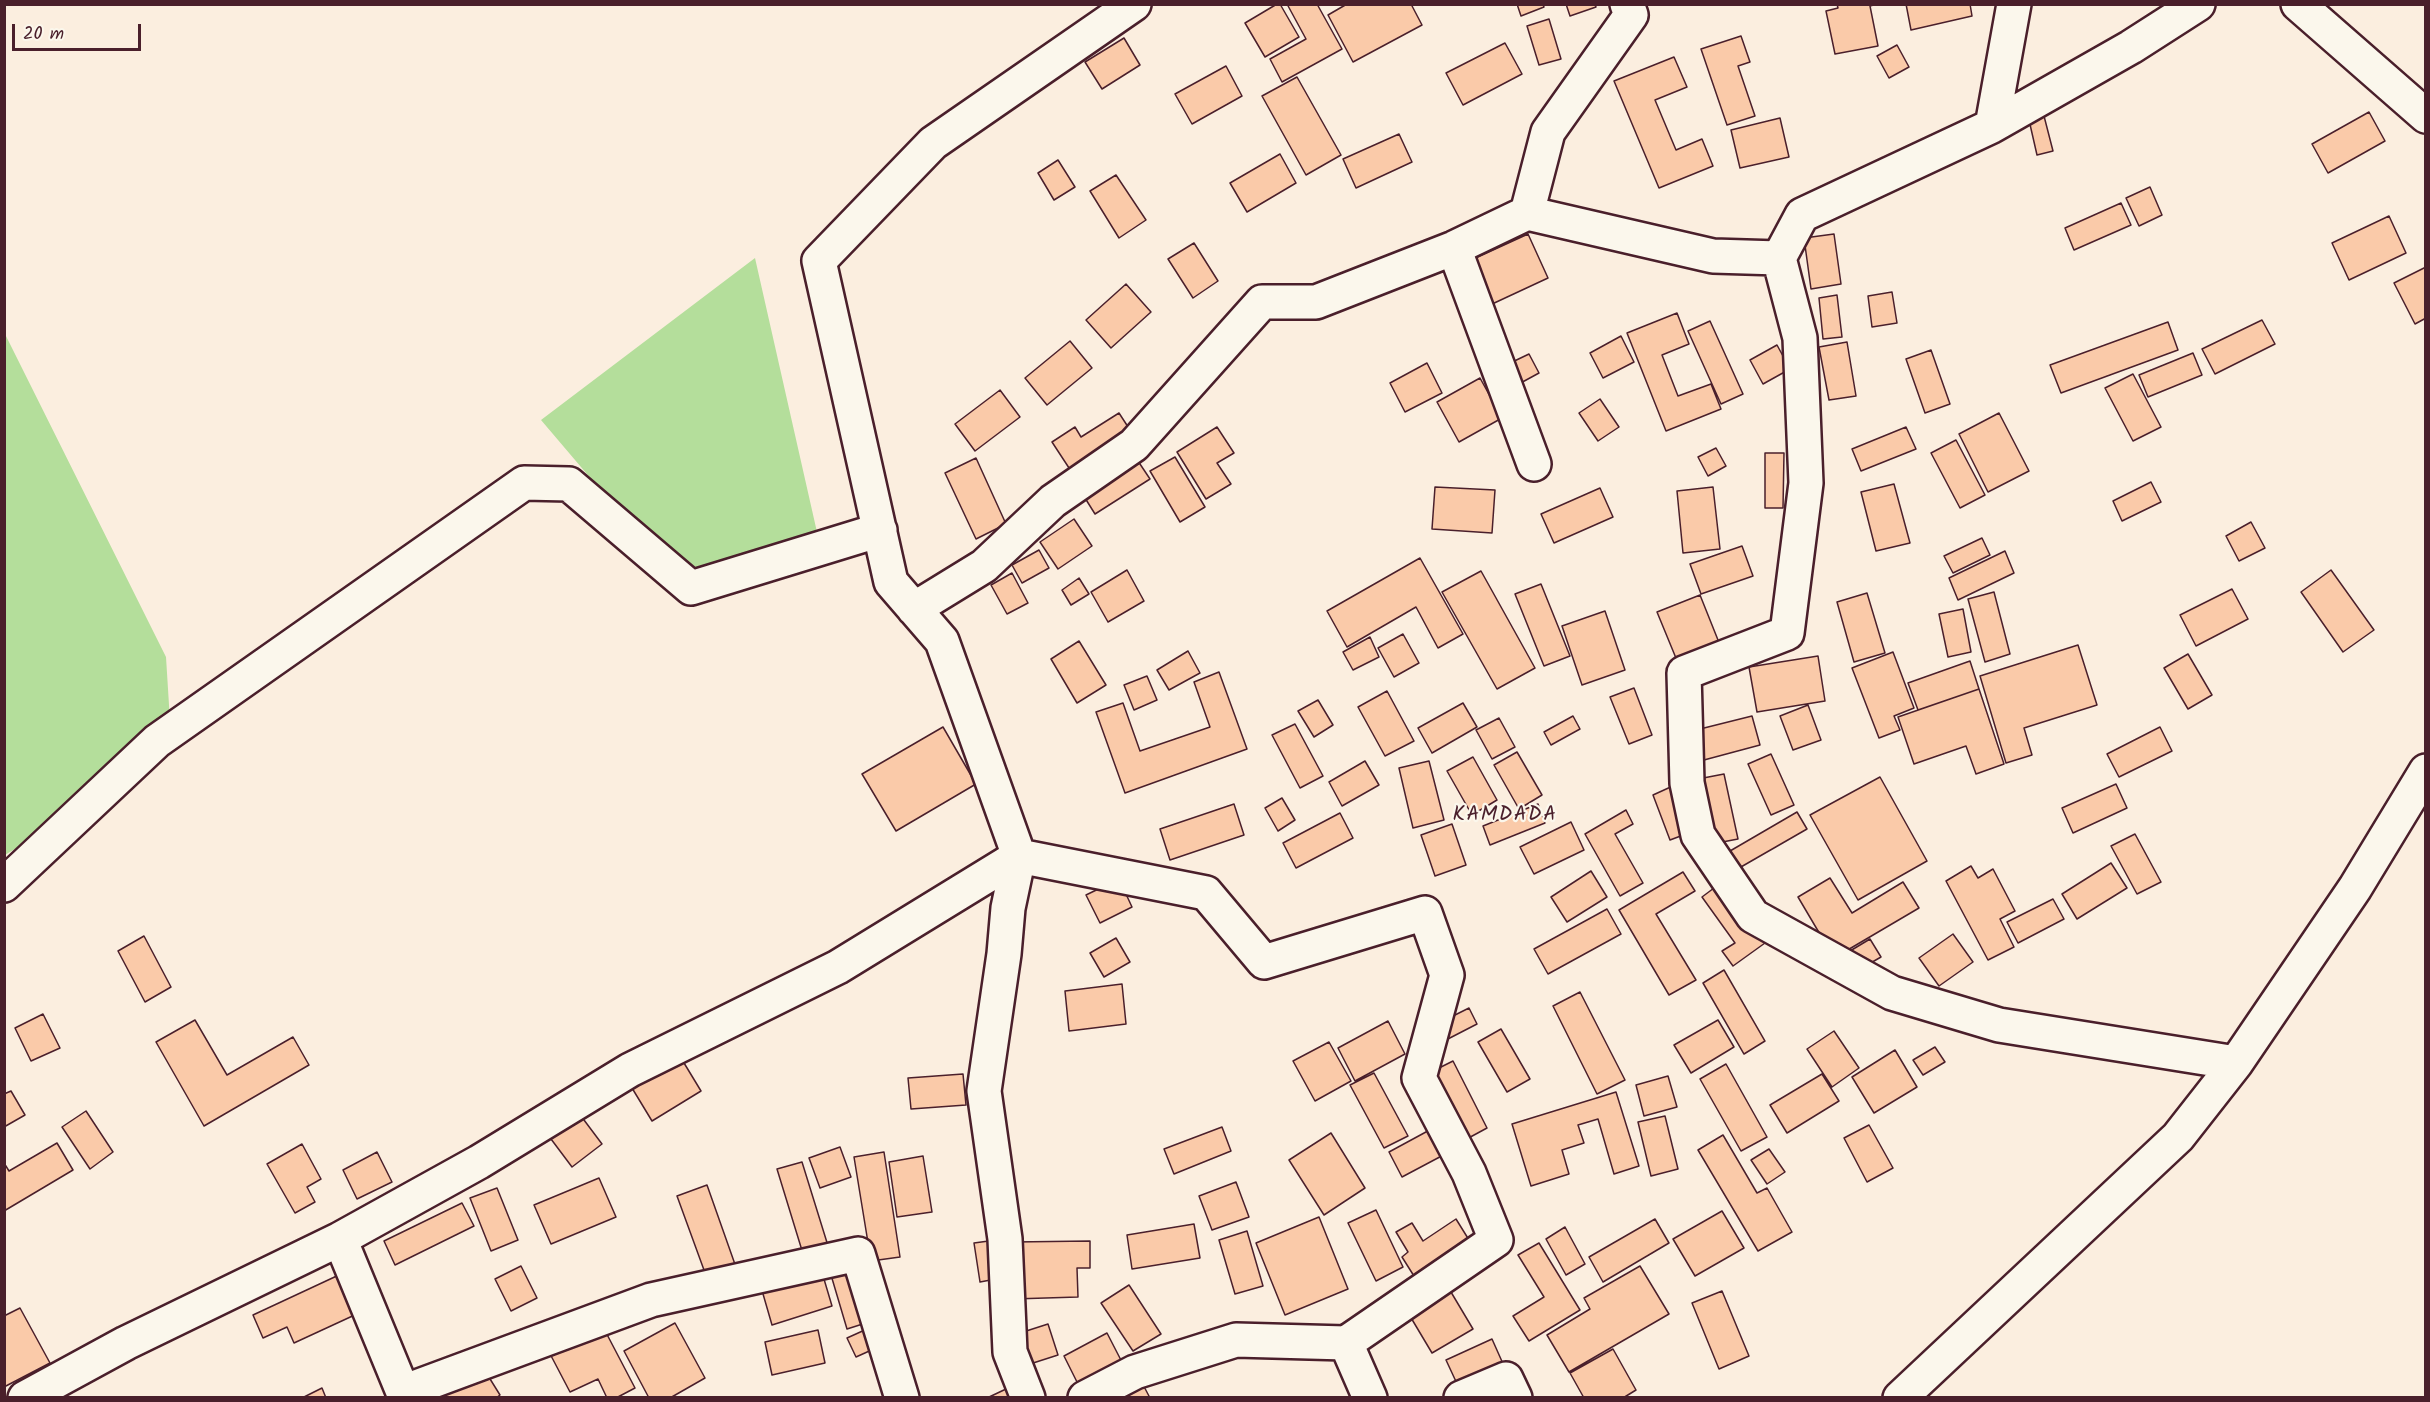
<!DOCTYPE html>
<html>
<head>
<meta charset="utf-8">
<style>
  body { margin:0 }
  #map { position:relative; width:2430px; height:1402px; overflow:hidden; background:#fbeedf; font-family:Kalam,sans-serif }
  canvas { display:block }
  .frame { position:absolute; inset:0; border:6px solid #4a1f2b; pointer-events:none }
  .scale { position:absolute; left:12px; top:24px; width:129px; height:27px; box-sizing:border-box; border:3px solid #4a1f2b; border-top:0; padding-left:8px; font-size:18px; line-height:21px; white-space:nowrap; color:#4a1f2b; -webkit-text-stroke:4px #fbf7ec; paint-order:stroke }
</style>
</head>
<body>
<div id="map">
<canvas width="2430" height="1402"></canvas>
<div class="frame"></div>
<div class="scale">20 m</div>
</div>
<script>
const context = document.querySelector('canvas').getContext('2d');
context.lineJoin = 'round';
function fill(path, color) { context.fillStyle = color; context.fill(path, 'evenodd'); }
function trace(path, color, width, dash) { context.strokeStyle = color; context.lineWidth = width; context.lineCap = dash ? 'butt' : 'round'; context.setLineDash(dash || []); context.stroke(path); }
function write(font, color, halo, rows, align = 'center') {
  context.font = font + ' Kalam,sans-serif'; context.lineWidth = 4.5; context.setLineDash([]); context.textBaseline = 'middle'; context.strokeStyle = halo; context.fillStyle = color; for (const [text, x, y, turn = 0] of rows) {
    context.save(); context.translate(x, y); context.rotate((+turn || 0) * Math.PI / 180); context.textAlign = isNaN(turn) ? turn : align; if (halo) context.strokeText(text, 0, 0); context.fillText(text, 0, 0); context.restore();
  }
}
const green = new Path2D(`
  M 755,258 L 819,541 L 683,587 L 541,420 Z
  M 4,332 L 166,657 L 172,753 L 5,855 Z`);
const building = new Path2D(`
  M 1277,4 L 1280,4 L 1299,37 L 1265,57 L 1245,23 Z
  M 1287,4 L 1317,4 L 1342,49 L 1282,82 L 1270,59 L 1306,39 Z
  M 1347,4 L 1411,4 L 1422,25 L 1353,62 L 1328,15 Z
  M 1517,4 L 1543,4 L 1544,7 L 1521,16 Z
  M 1566,4 L 1595,4 L 1596,7 L 1570,16 Z
  M 1837,4 L 1877,4 L 1870,6 L 1878,46 L 1835,54 L 1826,11 L 1838,8 Z
  M 1906,4 L 1970,4 L 1972,16 L 1911,30 Z
  M 1549,19 L 1561,59 L 1539,65 L 1527,26 Z
  M 1741,36 L 1750,62 L 1738,66 L 1755,116 L 1727,125 L 1701,49 Z
  M 1124,38 L 1140,65 L 1102,89 L 1085,62 Z
  M 1505,43 L 1522,74 L 1463,105 L 1446,73 Z
  M 1897,45 L 1909,67 L 1889,78 L 1877,56 Z
  M 1674,57 L 1687,87 L 1655,100 L 1676,150 L 1702,139 L 1713,166 L 1659,188 L 1614,81 Z
  M 1226,66 L 1242,96 L 1192,124 L 1175,94 Z
  M 1297,77 L 1341,155 L 1306,175 L 1262,96 Z
  M 2369,112 L 2385,141 L 2328,173 L 2312,144 Z
  M 2044,116 L 2053,151 L 2037,155 L 2029,120 Z
  M 1780,118 L 1789,157 L 1740,168 L 1731,130 Z
  M 1399,134 L 1412,162 L 1356,188 L 1343,159 Z
  M 1280,154 L 1296,183 L 1247,212 L 1230,183 Z
  M 1058,160 L 1075,187 L 1054,200 L 1038,173 Z
  M 1116,175 L 1146,220 L 1119,238 L 1090,191 Z
  M 2150,187 L 2162,215 L 2139,226 L 2126,198 Z
  M 2121,203 L 2131,225 L 2074,250 L 2065,228 Z
  M 2389,216 L 2406,253 L 2349,280 L 2332,243 Z
  M 1528,234 L 1548,278 L 1490,305 L 1469,261 Z
  M 1834,234 L 1841,284 L 1811,289 L 1804,238 Z
  M 1194,243 L 1218,281 L 1193,298 L 1168,259 Z
  M 2426,267 L 2426,318 L 2415,324 L 2394,283 Z
  M 1126,284 L 1151,312 L 1111,348 L 1086,320 Z
  M 1892,292 L 1897,323 L 1872,327 L 1868,296 Z
  M 1837,295 L 1842,337 L 1823,339 L 1819,298 Z
  M 1677,313 L 1689,344 L 1662,355 L 1678,396 L 1711,384 L 1721,409 L 1666,431 L 1627,333 Z
  M 2262,320 L 2275,344 L 2215,374 L 2202,349 Z
  M 1710,321 L 1743,394 L 1721,404 L 1688,331 Z
  M 2168,322 L 2178,350 L 2061,393 L 2050,365 Z
  M 1621,336 L 1634,362 L 1603,378 L 1590,353 Z
  M 1070,341 L 1092,368 L 1047,405 L 1025,378 Z
  M 1847,342 L 1856,396 L 1829,400 L 1819,347 Z
  M 1777,345 L 1790,369 L 1763,384 L 1750,360 Z
  M 1931,350 L 1950,404 L 1925,413 L 1906,359 Z
  M 2193,353 L 2202,375 L 2148,397 L 2139,375 Z
  M 1529,354 L 1539,373 L 1517,385 L 1506,365 Z
  M 1427,363 L 1442,393 L 1405,412 L 1390,383 Z
  M 2133,374 L 2161,427 L 2133,441 L 2105,388 Z
  M 1480,378 L 1502,418 L 1459,442 L 1437,402 Z
  M 1000,390 L 1020,417 L 975,451 L 955,424 Z
  M 1600,399 L 1619,427 L 1598,441 L 1579,413 Z
  M 1119,413 L 1132,433 L 1071,471 L 1052,442 L 1075,427 L 1081,437 Z
  M 1999,413 L 2029,471 L 1988,492 L 1959,434 Z
  M 1217,427 L 1234,453 L 1217,463 L 1231,484 L 1206,499 L 1177,452 Z
  M 1906,427 L 1916,449 L 1861,471 L 1852,449 Z
  M 1956,440 L 1985,495 L 1960,508 L 1931,453 Z
  M 1716,448 L 1726,466 L 1708,476 L 1698,457 Z
  M 1765,453 L 1784,453 L 1783,508 L 1765,508 Z
  M 1134,455 L 1150,479 L 1095,514 L 1080,490 Z
  M 1175,457 L 1205,507 L 1180,522 L 1150,471 Z
  M 976,458 L 1006,524 L 976,539 L 945,473 Z
  M 2151,482 L 2161,502 L 2122,521 L 2113,501 Z
  M 1894,484 L 1910,543 L 1876,551 L 1861,492 Z
  M 1435,487 L 1495,490 L 1492,533 L 1432,529 Z
  M 1713,487 L 1720,549 L 1683,553 L 1677,491 Z
  M 1600,488 L 1613,517 L 1554,543 L 1541,514 Z
  M 1074,519 L 1092,546 L 1058,569 L 1040,542 Z
  M 2251,522 L 2265,548 L 2239,561 L 2226,536 Z
  M 1982,538 L 1990,555 L 1953,573 L 1944,556 Z
  M 1742,546 L 1753,576 L 1701,594 L 1690,564 Z
  M 1039,550 L 1049,568 L 1022,583 L 1012,565 Z
  M 2005,551 L 2014,573 L 1958,600 L 1949,578 Z
  M 1420,558 L 1463,634 L 1438,648 L 1416,607 L 1347,647 L 1327,611 Z
  M 1127,570 L 1144,601 L 1108,622 L 1091,592 Z
  M 2331,570 L 2374,630 L 2343,652 L 2301,592 Z
  M 1481,571 L 1535,668 L 1497,689 L 1442,592 Z
  M 1012,573 L 1028,603 L 1007,614 L 991,585 Z
  M 1079,578 L 1089,594 L 1071,605 L 1062,590 Z
  M 1541,584 L 1570,656 L 1544,666 L 1515,594 Z
  M 2232,589 L 2248,619 L 2196,646 L 2180,615 Z
  M 1994,592 L 2010,654 L 1985,662 L 1968,599 Z
  M 1867,593 L 1885,653 L 1854,662 L 1837,602 Z
  M 1700,595 L 1720,645 L 1678,663 L 1657,612 Z
  M 1963,609 L 1971,652 L 1948,657 L 1939,614 Z
  M 1605,611 L 1625,670 L 1582,685 L 1562,626 Z
  M 1403,634 L 1419,663 L 1394,677 L 1378,648 Z
  M 1370,637 L 1379,657 L 1353,670 L 1343,652 Z
  M 1079,641 L 1106,685 L 1077,703 L 1051,659 Z
  M 2078,645 L 2097,705 L 2024,728 L 2032,755 L 2006,763 L 1980,676 Z
  M 1188,651 L 1200,673 L 1169,690 L 1157,670 Z
  M 1893,652 L 1914,708 L 1894,716 L 1900,730 L 1879,738 L 1852,668 Z
  M 2188,654 L 2212,695 L 2188,709 L 2164,668 Z
  M 1818,656 L 1825,701 L 1757,712 L 1749,667 Z
  M 1970,661 L 1979,689 L 1918,710 L 1908,683 Z
  M 1219,672 L 1247,749 L 1125,793 L 1096,712 L 1123,703 L 1140,751 L 1210,727 L 1194,682 Z
  M 1147,676 L 1157,700 L 1134,710 L 1124,685 Z
  M 1634,688 L 1652,735 L 1629,744 L 1610,697 Z
  M 1979,689 L 2004,764 L 1976,774 L 1966,746 L 1914,764 L 1898,717 Z
  M 1387,691 L 1414,741 L 1385,756 L 1358,707 Z
  M 1318,700 L 1333,725 L 1314,737 L 1298,711 Z
  M 1463,703 L 1477,727 L 1432,753 L 1418,728 Z
  M 1808,705 L 1821,740 L 1793,750 L 1780,716 Z
  M 1573,716 L 1580,729 L 1551,745 L 1544,732 Z
  M 1752,716 L 1760,745 L 1704,760 L 1696,730 Z
  M 1499,718 L 1515,747 L 1492,759 L 1476,730 Z
  M 1295,724 L 1323,776 L 1300,788 L 1272,735 Z
  M 943,727 L 976,784 L 896,831 L 862,774 Z
  M 2160,727 L 2172,751 L 2119,777 L 2107,754 Z
  M 1517,752 L 1542,795 L 1519,809 L 1494,765 Z
  M 1771,754 L 1794,805 L 1771,815 L 1748,764 Z
  M 1473,757 L 1497,800 L 1472,815 L 1447,771 Z
  M 1365,761 L 1379,785 L 1342,806 L 1329,782 Z
  M 1429,761 L 1444,820 L 1413,828 L 1399,768 Z
  M 1724,774 L 1738,839 L 1712,844 L 1698,779 Z
  M 1880,777 L 1927,861 L 1858,900 L 1810,815 Z
  M 2116,784 L 2127,808 L 2073,833 L 2062,808 Z
  M 1675,785 L 1694,831 L 1670,840 L 1653,795 Z
  M 1282,798 L 1295,820 L 1278,831 L 1265,808 Z
  M 1234,804 L 1244,835 L 1170,860 L 1160,829 Z
  M 1538,804 L 1545,823 L 1490,845 L 1483,826 Z
  M 1626,810 L 1633,824 L 1615,834 L 1643,883 L 1620,896 L 1585,834 Z
  M 1797,812 L 1807,829 L 1727,875 L 1718,858 Z
  M 1340,813 L 1353,838 L 1296,868 L 1283,843 Z
  M 1571,822 L 1584,850 L 1534,874 L 1520,847 Z
  M 1452,824 L 1466,865 L 1435,876 L 1421,835 Z
  M 2135,834 L 2161,882 L 2137,894 L 2111,846 Z
  M 2111,863 L 2127,888 L 2077,919 L 2062,894 Z
  M 1971,866 L 1978,878 L 1993,869 L 2015,911 L 2000,919 L 2014,947 L 1988,960 L 1946,881 Z
  M 1591,871 L 1607,897 L 1567,922 L 1551,897 Z
  M 1683,872 L 1695,891 L 1656,914 L 1696,980 L 1669,995 L 1619,910 Z
  M 1830,878 L 1852,913 L 1903,882 L 1919,908 L 1834,958 L 1798,897 Z
  M 1119,879 L 1132,907 L 1100,923 L 1086,895 Z
  M 1722,882 L 1765,943 L 1733,966 L 1722,951 L 1735,943 L 1702,897 Z
  M 2053,899 L 2064,919 L 2018,943 L 2007,922 Z
  M 1607,909 L 1621,934 L 1548,974 L 1534,949 Z
  M 1953,934 L 1973,962 L 1939,986 L 1919,958 Z
  M 144,936 L 171,987 L 145,1002 L 118,951 Z
  M 1116,938 L 1130,962 L 1104,977 L 1090,953 Z
  M 1870,939 L 1881,957 L 1855,972 L 1845,954 Z
  M 1724,970 L 1765,1041 L 1744,1054 L 1703,983 Z
  M 1122,984 L 1126,1024 L 1069,1031 L 1065,991 Z
  M 1580,992 L 1625,1080 L 1597,1094 L 1553,1006 Z
  M 1469,1008 L 1477,1024 L 1444,1041 L 1435,1025 Z
  M 43,1014 L 60,1048 L 31,1061 L 15,1028 Z
  M 195,1020 L 227,1075 L 293,1037 L 309,1065 L 204,1126 L 156,1042 Z
  M 1718,1020 L 1734,1047 L 1691,1073 L 1674,1045 Z
  M 1388,1021 L 1405,1054 L 1355,1081 L 1338,1048 Z
  M 1501,1029 L 1530,1079 L 1507,1092 L 1478,1042 Z
  M 1834,1031 L 1859,1068 L 1832,1087 L 1807,1049 Z
  M 1329,1042 L 1351,1081 L 1315,1101 L 1293,1061 Z
  M 1935,1047 L 1945,1062 L 1923,1075 L 1913,1060 Z
  M 1895,1050 L 1917,1087 L 1874,1113 L 1852,1077 Z
  M 681,1058 L 701,1091 L 652,1121 L 632,1088 Z
  M 1453,1061 L 1487,1128 L 1463,1141 L 1429,1073 Z
  M 1726,1064 L 1767,1137 L 1741,1151 L 1700,1079 Z
  M 1374,1073 L 1408,1136 L 1384,1148 L 1350,1085 Z
  M 963,1074 L 966,1105 L 911,1109 L 908,1078 Z
  M 1822,1074 L 1839,1101 L 1787,1133 L 1770,1105 Z
  M 1668,1076 L 1677,1107 L 1644,1116 L 1636,1085 Z
  M 11,1091 L 25,1115 L 4,1127 L 4,1094 Z
  M 1616,1092 L 1639,1166 L 1614,1174 L 1598,1119 L 1578,1125 L 1584,1143 L 1562,1150 L 1569,1174 L 1531,1186 L 1512,1124 Z
  M 86,1111 L 113,1152 L 90,1169 L 62,1127 Z
  M 581,1116 L 602,1144 L 572,1167 L 551,1139 Z
  M 1665,1116 L 1678,1169 L 1651,1176 L 1638,1122 Z
  M 1869,1125 L 1893,1168 L 1867,1182 L 1844,1138 Z
  M 1437,1126 L 1451,1151 L 1402,1177 L 1389,1152 Z
  M 1222,1127 L 1231,1151 L 1174,1174 L 1164,1149 Z
  M 1331,1133 L 1365,1188 L 1324,1215 L 1289,1160 Z
  M 1723,1135 L 1757,1193 L 1767,1188 L 1792,1232 L 1758,1251 L 1698,1150 Z
  M 57,1143 L 73,1170 L 4,1211 L 4,1163 L 9,1171 Z
  M 302,1144 L 321,1179 L 307,1187 L 315,1202 L 295,1213 L 267,1164 Z
  M 840,1147 L 851,1177 L 820,1188 L 809,1158 Z
  M 1769,1149 L 1785,1172 L 1767,1184 L 1751,1160 Z
  M 377,1152 L 392,1182 L 357,1199 L 343,1170 Z
  M 884,1152 L 900,1257 L 871,1261 L 854,1157 Z
  M 923,1156 L 932,1212 L 897,1217 L 889,1162 Z
  M 802,1162 L 829,1249 L 804,1257 L 777,1169 Z
  M 599,1178 L 616,1217 L 551,1244 L 534,1205 Z
  M 1236,1182 L 1249,1217 L 1212,1230 L 1199,1196 Z
  M 707,1185 L 737,1270 L 708,1281 L 677,1196 Z
  M 497,1188 L 518,1240 L 491,1251 L 470,1198 Z
  M 462,1203 L 474,1226 L 395,1265 L 384,1241 Z
  M 1376,1210 L 1403,1267 L 1376,1281 L 1348,1223 Z
  M 1722,1211 L 1744,1248 L 1695,1276 L 1673,1239 Z
  M 1319,1217 L 1348,1289 L 1285,1315 L 1256,1243 Z
  M 1456,1219 L 1474,1248 L 1419,1284 L 1402,1257 L 1408,1252 L 1396,1232 L 1412,1223 L 1423,1241 Z
  M 1655,1219 L 1669,1243 L 1603,1282 L 1589,1257 Z
  M 1194,1224 L 1200,1258 L 1132,1269 L 1127,1235 Z
  M 1565,1227 L 1585,1264 L 1566,1275 L 1546,1239 Z
  M 1247,1231 L 1263,1286 L 1235,1294 L 1219,1240 Z
  M 996,1240 L 1001,1278 L 980,1282 L 974,1243 Z
  M 1090,1241 L 1090,1268 L 1077,1268 L 1078,1297 L 1013,1299 L 1013,1242 Z
  M 1539,1243 L 1580,1310 L 1529,1341 L 1513,1316 L 1544,1297 L 1518,1255 Z
  M 521,1266 L 537,1298 L 511,1311 L 495,1279 Z
  M 1640,1266 L 1669,1314 L 1569,1372 L 1547,1335 L 1590,1309 L 1584,1298 Z
  M 852,1268 L 869,1322 L 847,1329 L 831,1275 Z
  M 821,1269 L 832,1306 L 772,1325 L 761,1287 Z
  M 341,1274 L 359,1313 L 294,1343 L 287,1327 L 263,1338 L 253,1315 Z
  M 1445,1282 L 1473,1329 L 1432,1353 L 1404,1306 Z
  M 1129,1285 L 1161,1334 L 1133,1351 L 1101,1303 Z
  M 1722,1291 L 1749,1356 L 1719,1369 L 1692,1303 Z
  M 20,1308 L 50,1363 L 4,1387 L 4,1316 Z
  M 601,1323 L 635,1388 L 616,1398 L 607,1398 L 598,1379 L 570,1392 L 548,1350 Z
  M 675,1323 L 705,1378 L 670,1398 L 649,1398 L 624,1351 Z
  M 1048,1324 L 1058,1355 L 1030,1364 L 1020,1333 Z
  M 867,1329 L 876,1348 L 856,1357 L 847,1338 Z
  M 818,1330 L 825,1363 L 772,1375 L 765,1342 Z
  M 1107,1333 L 1124,1366 L 1080,1388 L 1064,1356 Z
  M 1492,1339 L 1504,1366 L 1459,1388 L 1446,1360 Z
  M 1613,1349 L 1636,1390 L 1623,1398 L 1584,1398 L 1570,1373 Z
  M 482,1366 L 500,1395 L 496,1398 L 439,1398 L 436,1394 Z
  M 1139,1377 L 1150,1398 L 1103,1398 Z
  M 322,1388 L 326,1398 L 302,1398 Z
  M 1006,1389 L 1010,1398 L 987,1398 Z`);
const street = new Path2D(`
  M 1627,4 L 1631,15 L 1548,132 L 1527,213 L 1713,256 L 1779,258
  M 2198,4 L 2131,47 L 1992,126 L 1802,215 L 1779,258 L 1800,338 L 1806,483 L 1787,633 L 1684,673 L 1687,783 L 1698,835 L 1753,916 L 1892,993 L 1999,1025 L 2236,1063
  M 2298,4 L 2426,116
  M 1992,126 L 2014,4
  M 1454,248 L 1534,464
  M 914,609 L 984,566 L 1053,501 L 1134,445 L 1262,302 L 1316,302 L 1454,248 L 1527,213
  M 4,885 L 157,741 L 524,483 L 569,484 L 691,588 L 880,530
  M 25,1398 L 126,1343 L 340,1239
  M 902,1398 L 858,1254 L 651,1300 L 403,1392 L 340,1239 L 479,1162 L 630,1070 L 838,967 L 1019,856 L 1206,893 L 1264,962 L 1425,913 L 1447,975 L 1419,1078 L 1469,1173 L 1496,1240 L 1346,1343
  M 1028,1398 L 1010,1352 L 1005,1239 L 984,1091 L 1004,954 L 1008,908 L 1019,856 L 942,641 L 891,582 L 819,261 L 933,143 L 1134,4
  M 1085,1398 L 1135,1372 L 1236,1340 L 1346,1343 L 1370,1398
  M 1461,1398 L 1506,1379 L 1515,1398
  M 1900,1398 L 2178,1137 L 2236,1063 L 2355,888 L 2426,771`);
const quarterNames = [
  ["KAMDADA",1505,816]
];
fill(green, '#b4de9b');
fill(building, '#facaa9');
trace(building, '#4a1f2b', 1.5);
trace(street, '#4a1f2b', 38);
trace(street, '#fbf7ec', 33);
context.letterSpacing = '1.5px';
write('21px', '#4a1f2b', '#fbf7ec', quarterNames);
context.letterSpacing = '0px';
</script>
</body>
</html>
